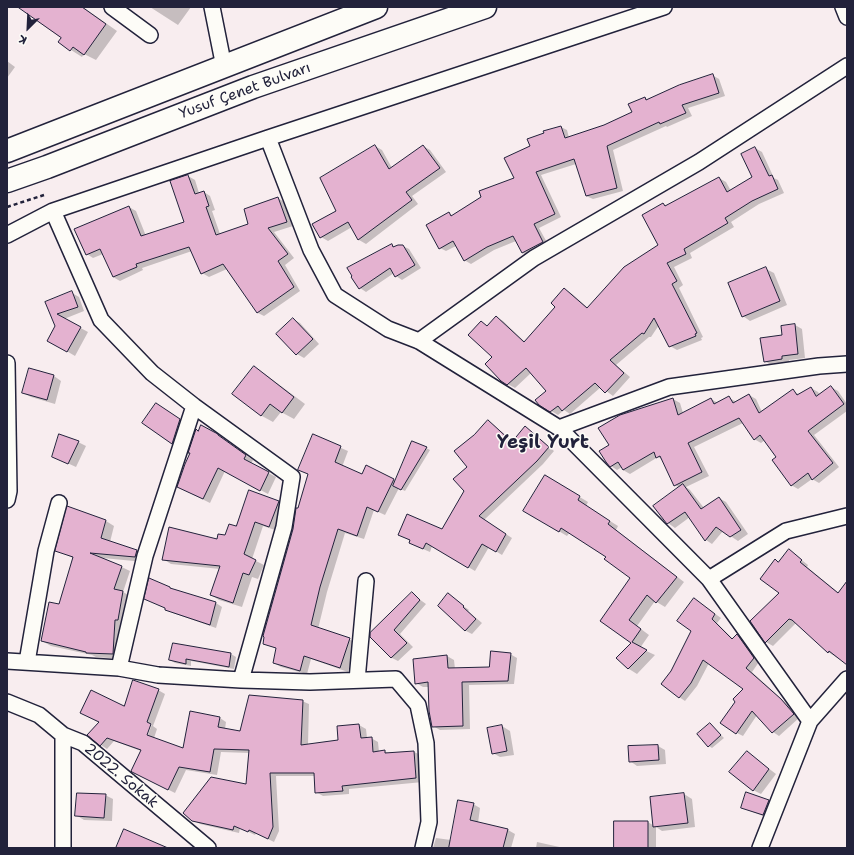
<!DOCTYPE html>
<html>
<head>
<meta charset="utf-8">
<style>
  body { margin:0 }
  #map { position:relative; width:854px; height:855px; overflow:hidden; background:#f8edef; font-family:"Shantell Sans",sans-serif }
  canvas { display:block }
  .frame { position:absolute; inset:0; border:8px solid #22223b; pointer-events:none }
  .north { position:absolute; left:8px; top:8px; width:40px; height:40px; -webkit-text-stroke:3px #fdfcf7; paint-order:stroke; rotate:204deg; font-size:11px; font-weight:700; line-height:16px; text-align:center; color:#22223b }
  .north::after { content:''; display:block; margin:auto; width:14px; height:18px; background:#22223b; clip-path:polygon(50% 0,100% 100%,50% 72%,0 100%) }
</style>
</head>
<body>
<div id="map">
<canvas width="854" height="855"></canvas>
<div class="frame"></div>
<div class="north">K</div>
</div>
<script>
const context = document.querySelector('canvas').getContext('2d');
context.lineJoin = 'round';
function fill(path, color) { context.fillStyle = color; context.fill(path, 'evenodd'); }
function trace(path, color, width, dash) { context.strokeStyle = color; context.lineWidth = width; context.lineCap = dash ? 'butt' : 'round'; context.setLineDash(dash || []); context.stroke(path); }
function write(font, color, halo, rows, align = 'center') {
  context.font = font + ' "Shantell Sans",sans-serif'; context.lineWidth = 3; context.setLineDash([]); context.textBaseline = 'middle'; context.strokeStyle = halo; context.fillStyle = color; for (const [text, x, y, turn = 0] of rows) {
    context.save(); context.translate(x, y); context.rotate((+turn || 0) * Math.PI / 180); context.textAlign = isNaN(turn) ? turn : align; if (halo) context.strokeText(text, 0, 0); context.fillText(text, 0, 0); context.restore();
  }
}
const shadow = new Path2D(`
  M 20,7 L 83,7 L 117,31 L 96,60 L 84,54 L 82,57 L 71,50 L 59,42 L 62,38 Z
  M 150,7 L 191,7 L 178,25 Z
  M 7,61 L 15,67 L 7,78 Z
  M 712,75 L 719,79 L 725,96 L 688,108 L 692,116 L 667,127 L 666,126 L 613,150 L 623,191 L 593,199 L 586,196 L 576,164 L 541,175 L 561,217 L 539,228 L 549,246 L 529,256 L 523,253 L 516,241 L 494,250 L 471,264 L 464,260 L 456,246 L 446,251 L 440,248 L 449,213 L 453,216 L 515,178 L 531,146 L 561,127 L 567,130 L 569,138 L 604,126 L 633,113 L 645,98 L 649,100 Z
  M 375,146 L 382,150 L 392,168 L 423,146 L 430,150 L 446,172 L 412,196 L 418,204 L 366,244 L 359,240 L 352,227 L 328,241 L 321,237 Z
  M 755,148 L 762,152 L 774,178 L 778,180 L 784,193 L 759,204 L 731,222 L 734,227 L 690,253 L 692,258 L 674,267 L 683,285 L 679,288 L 703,337 L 701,338 L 702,340 L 677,350 L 670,346 L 659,325 L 651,337 L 649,337 L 616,365 L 630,377 L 613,396 L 601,387 L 570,414 L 564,410 L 558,415 L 540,404 L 547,391 L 531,373 L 515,388 L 502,381 L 481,322 L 488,326 L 496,317 L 503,321 L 525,342 L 556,307 L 564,289 L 571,293 L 588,308 L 660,246 L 663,204 L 667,206 L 719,178 L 726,182 L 731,191 L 754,177 Z
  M 188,176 L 195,180 L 199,193 L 204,192 L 210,196 L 215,210 L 212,211 L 220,234 L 249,224 L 278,198 L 284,202 L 293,226 L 274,232 L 294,258 L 285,265 L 300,291 L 264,316 L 258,313 L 227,269 L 209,277 L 202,273 L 192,251 L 142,268 L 143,270 L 120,281 L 113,277 L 103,254 L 93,258 L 87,254 L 75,230 L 129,207 L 136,211 L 146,236 L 186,223 Z
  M 392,245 L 395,247 L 403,246 L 409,249 L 421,268 L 402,280 L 396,276 L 394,273 L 366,292 L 360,288 Z
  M 766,269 L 774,273 L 787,305 L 750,321 L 743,316 Z
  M 72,293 L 79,297 L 84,311 L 64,319 L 88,332 L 75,356 L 48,340 L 56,326 L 46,302 Z
  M 293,319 L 300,323 L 319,344 L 304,358 L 297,354 Z
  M 795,325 L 802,329 L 805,358 L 789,360 L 789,363 L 772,366 L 765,361 L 783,336 Z
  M 254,368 L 265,374 L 305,404 L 294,419 L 281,412 L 273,422 L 262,416 L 234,394 Z
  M 54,376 L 61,381 L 55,404 L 31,397 L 23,393 Z
  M 831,387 L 838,391 L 847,404 L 847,411 L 814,435 L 839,467 L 819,483 L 812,479 L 798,489 L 791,485 L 778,457 L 765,440 L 761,443 L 754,439 L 743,423 L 694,447 L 709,476 L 686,487 L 690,490 L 704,508 L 719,498 L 726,502 L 748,534 L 738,541 L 723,531 L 712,544 L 706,540 L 690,517 L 675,528 L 668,523 L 654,506 L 680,488 L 675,485 L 663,460 L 658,457 L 630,474 L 623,470 L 622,467 L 617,470 L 611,466 L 610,445 L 673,399 L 680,403 L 683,413 L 711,399 L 718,403 L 729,398 L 737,402 L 749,395 L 756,399 L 762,412 L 793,391 L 800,395 L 811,388 L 818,392 L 820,395 Z
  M 163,408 L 187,424 L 180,447 L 143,423 Z
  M 488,421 L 494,425 L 513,442 L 525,428 L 531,431 L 554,451 L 543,464 L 484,520 L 512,538 L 502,555 L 489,547 L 475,571 L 432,546 L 430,552 L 416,546 L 411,541 L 399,535 L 442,530 L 465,491 L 475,435 Z
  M 199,432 L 213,432 L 222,437 L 225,440 L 224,441 L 253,460 L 251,464 L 276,477 L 268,494 L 225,471 L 210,503 L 186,491 L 191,453 Z
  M 313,436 L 348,451 L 342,467 L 362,475 L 393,479 L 396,481 L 426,448 L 430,450 L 405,491 L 399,488 L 385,515 L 374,510 L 364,539 L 345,533 L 327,592 L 318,629 L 349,639 L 356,643 L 348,672 L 311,659 L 307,674 L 281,667 L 274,663 L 277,649 L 264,643 L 309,475 L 300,470 Z
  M 78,442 L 86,446 L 76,467 L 54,457 Z
  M 545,476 L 588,502 L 586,506 L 618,526 L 616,530 L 684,582 L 665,607 L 655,601 L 637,626 L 649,635 L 640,648 L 655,655 L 637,674 L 629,669 L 618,658 L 633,643 L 601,621 L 632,578 L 608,556 L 570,532 L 567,536 L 525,511 Z
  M 250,491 L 279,502 L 287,507 L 278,531 L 263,526 L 252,559 L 264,565 L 258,579 L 252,577 L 242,607 L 219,600 L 211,595 L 220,569 L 171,564 L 163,559 L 226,537 L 236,528 Z
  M 106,521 L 114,526 L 110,542 L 137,551 L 146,556 L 144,562 L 103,558 L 130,571 L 123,592 L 132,597 L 122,659 L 96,657 L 92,655 L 51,646 L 42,641 L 59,605 L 73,558 L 57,550 Z
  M 789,550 L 808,565 L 807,567 L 839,593 L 847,583 L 847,664 L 828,652 L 796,623 L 773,646 L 766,642 L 751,621 L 780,593 L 779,563 Z
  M 150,579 L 183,594 L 216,603 L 222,607 L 216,628 L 173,613 L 166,609 Z
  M 412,594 L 426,604 L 400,634 L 413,647 L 398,661 L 392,658 L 371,637 Z
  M 448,595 L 469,610 L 468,611 L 482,623 L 472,634 L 466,631 L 439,606 Z
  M 700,603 L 721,618 L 717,623 L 733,639 L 737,635 L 743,638 L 759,662 L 752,672 L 787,704 L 799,718 L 779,736 L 773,732 L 757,715 L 743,736 L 737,733 L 744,689 L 709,663 L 697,686 L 685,701 L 679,697 L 671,672 L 693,631 Z
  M 174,644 L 231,654 L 236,657 L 234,669 L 191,661 L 191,666 L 175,663 L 170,660 Z
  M 510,654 L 517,658 L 514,684 L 469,685 L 470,729 L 440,730 L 433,726 L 429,687 L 423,687 L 416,683 L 447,656 L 454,660 L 455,669 L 490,668 Z
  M 158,690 L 165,694 L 153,726 L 157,729 L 154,738 L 183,750 L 191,712 L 220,718 L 226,722 L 225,729 L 240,732 L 302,701 L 309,704 L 308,745 L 340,741 L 338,727 L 359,725 L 366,729 L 367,738 L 371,738 L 378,742 L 379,752 L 384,751 L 388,753 L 414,752 L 421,755 L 423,782 L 349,789 L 349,794 L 323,796 L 316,792 L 315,776 L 276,776 L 279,831 L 274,842 L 256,833 L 255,835 L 240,828 L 239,833 L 200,824 L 193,820 L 247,785 L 250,753 L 221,752 L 217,775 L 186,770 L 175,793 L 139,775 L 141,751 L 114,741 L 107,749 L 101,745 L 100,723 L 88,717 L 125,708 ZM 150,724 L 152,724 L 146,740 L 144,739 Z
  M 710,724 L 724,738 L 712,748 L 709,746 Z
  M 502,726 L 510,731 L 514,755 L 500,757 L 493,753 L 489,728 Z
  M 658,746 L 665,750 L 666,764 L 637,766 L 630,761 Z
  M 747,752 L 776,774 L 761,794 L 753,790 Z
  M 747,793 L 769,801 L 776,805 L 771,819 L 750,811 L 742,807 Z
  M 684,794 L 692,799 L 695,827 L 662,831 L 656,827 L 656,848 L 615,848 L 615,822 L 648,822 L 654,826 Z
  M 105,795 L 113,799 L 112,821 L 84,820 L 76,815 Z
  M 473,804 L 480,808 L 478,823 L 508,830 L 515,834 L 511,848 L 433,848 L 436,838 L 451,840 Z
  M 537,842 L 564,848 L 536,848 Z`);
const building = new Path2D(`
  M 18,7 L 82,7 L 106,24 L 84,55 L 73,47 L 70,51 L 58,42 L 61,38 Z
  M 713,74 L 719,93 L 682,105 L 686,113 L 660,124 L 659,122 L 607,146 L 617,188 L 586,196 L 574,159 L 536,172 L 555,214 L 534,224 L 543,242 L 522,253 L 513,236 L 487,247 L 464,261 L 453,241 L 439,249 L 426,225 L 449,212 L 451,216 L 481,197 L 479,191 L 514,178 L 504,158 L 530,146 L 527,139 L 544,133 L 543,131 L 561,126 L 565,138 L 604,125 L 632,112 L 628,104 L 645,97 L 646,100 L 679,85 Z
  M 375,145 L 389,169 L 423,145 L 440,168 L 406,192 L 412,200 L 358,240 L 348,222 L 320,238 L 312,224 L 336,211 L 320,178 Z
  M 755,147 L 769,176 L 772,175 L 778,189 L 752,201 L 725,218 L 728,223 L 684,249 L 686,254 L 667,263 L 677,281 L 672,284 L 697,333 L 695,334 L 696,336 L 669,347 L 654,318 L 644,334 L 642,333 L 610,360 L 624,373 L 605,393 L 595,383 L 562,411 L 558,406 L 550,412 L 539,405 L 535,400 L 546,391 L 526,368 L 507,385 L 501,381 L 485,364 L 492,357 L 468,335 L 481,321 L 487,326 L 496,316 L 524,342 L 555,307 L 551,303 L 564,288 L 587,308 L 624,267 L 658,245 L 642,215 L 663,203 L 665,206 L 719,177 L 727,192 L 752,177 L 741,154 Z
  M 188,175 L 195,194 L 204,191 L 209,206 L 206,207 L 216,235 L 248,224 L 244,209 L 278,197 L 287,222 L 268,228 L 288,254 L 278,261 L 294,287 L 257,313 L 223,264 L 201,274 L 189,247 L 136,264 L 137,267 L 113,277 L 100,249 L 86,255 L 74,229 L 129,206 L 141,236 L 184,222 L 170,181 Z
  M 392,244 L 393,247 L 398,245 L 403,245 L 415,265 L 395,277 L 390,268 L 359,289 L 351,277 L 352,276 L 347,268 Z
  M 766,267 L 780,301 L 742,317 L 728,283 Z
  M 72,291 L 78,307 L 57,314 L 81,327 L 67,352 L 47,341 L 55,326 L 45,302 Z
  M 293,318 L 313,339 L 296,355 L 276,334 Z
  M 795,324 L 798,354 L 782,356 L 782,359 L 764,362 L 760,338 L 782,335 L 781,326 Z
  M 254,366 L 294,397 L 282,413 L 270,404 L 261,416 L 232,394 Z
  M 29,368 L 54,375 L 47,400 L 22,393 Z
  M 831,386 L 844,404 L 808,431 L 833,463 L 812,480 L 808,473 L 791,486 L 772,460 L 776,457 L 760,435 L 754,440 L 739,418 L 688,443 L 702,472 L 674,486 L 660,456 L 656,458 L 654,452 L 623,470 L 618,462 L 610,467 L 606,462 L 599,451 L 609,445 L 598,428 L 620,415 L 673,398 L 678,415 L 711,398 L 714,404 L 729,396 L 733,403 L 749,394 L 759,413 L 793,389 L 797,395 L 811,387 L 816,396 Z
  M 156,403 L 180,419 L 172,444 L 142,423 Z
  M 488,420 L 512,442 L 525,426 L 549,447 L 537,461 L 479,516 L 506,534 L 496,552 L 482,544 L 468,568 L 426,543 L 423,549 L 409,543 L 410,540 L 398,535 L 407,514 L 442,529 L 464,491 L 453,479 L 467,467 L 454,451 L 474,435 Z
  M 201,425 L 214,432 L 218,434 L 218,435 L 246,455 L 244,459 L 269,472 L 260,491 L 218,468 L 203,499 L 177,487 L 185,464 L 190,453 L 188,453 L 196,429 L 198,431 Z
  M 59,434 L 79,441 L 68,464 L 52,457 Z
  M 313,434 L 341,446 L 335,462 L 362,474 L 366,465 L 394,479 L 378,512 L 367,507 L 357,536 L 338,529 L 320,587 L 311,625 L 350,638 L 340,668 L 304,656 L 300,671 L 273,663 L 276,648 L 263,644 L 264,637 L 263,636 L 293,529 L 296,508 L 298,508 L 308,474 L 298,470 Z
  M 412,441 L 427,447 L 401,490 L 393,486 Z
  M 545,475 L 580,496 L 578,500 L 610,521 L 608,524 L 677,577 L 656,603 L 647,595 L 629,620 L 641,629 L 632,642 L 647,650 L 628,669 L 616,658 L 631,643 L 600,621 L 630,578 L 604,559 L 606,557 L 561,528 L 559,532 L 523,511 Z
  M 683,484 L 701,509 L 719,497 L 741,530 L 730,537 L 716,527 L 705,541 L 685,512 L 667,524 L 653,506 Z
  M 249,490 L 279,501 L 269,527 L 255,522 L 244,554 L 256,560 L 249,575 L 243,573 L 233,603 L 210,595 L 220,566 L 162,560 L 169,527 L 217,539 L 218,534 L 225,535 L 229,524 L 236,526 Z
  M 67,506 L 106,520 L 101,538 L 137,550 L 135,557 L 90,553 L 122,566 L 114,589 L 123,591 L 118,620 L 115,620 L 113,654 L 86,653 L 86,652 L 41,641 L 49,602 L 59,604 L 73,557 L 55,551 Z
  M 789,549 L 802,560 L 800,562 L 838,593 L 847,581 L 847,665 L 829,651 L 828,653 L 792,620 L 789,619 L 765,643 L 750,621 L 779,593 L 760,579 L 775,559 L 778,562 Z
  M 149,578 L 170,587 L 170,588 L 216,602 L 210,625 L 165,610 L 165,608 L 144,599 Z
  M 412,592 L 420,600 L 394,630 L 407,643 L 391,658 L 370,637 L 370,633 Z
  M 448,593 L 464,606 L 463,607 L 476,619 L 465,631 L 438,606 Z
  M 694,598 L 715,614 L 712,619 L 732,639 L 737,634 L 754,658 L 746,668 L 781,699 L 794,714 L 772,733 L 752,711 L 736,734 L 720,723 L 735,702 L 733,699 L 743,689 L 703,660 L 691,683 L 679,698 L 661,684 L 671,671 L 691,631 L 677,621 Z
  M 173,643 L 231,653 L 229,667 L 186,659 L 186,664 L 169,660 Z
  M 491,651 L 511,653 L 508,681 L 462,682 L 463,726 L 432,727 L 429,711 L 428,682 L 415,684 L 413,659 L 447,655 L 448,668 L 489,667 Z
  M 133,680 L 159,689 L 147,722 L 151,724 L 147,735 L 183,748 L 190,711 L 220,717 L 218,727 L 240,731 L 249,695 L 303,700 L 301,745 L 338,740 L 337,726 L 359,724 L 361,738 L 372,737 L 373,752 L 385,750 L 385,753 L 414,751 L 416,778 L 342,786 L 343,791 L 315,793 L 314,773 L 270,773 L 273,827 L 268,839 L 249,830 L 248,832 L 234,826 L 233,830 L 192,821 L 183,813 L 211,777 L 246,784 L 249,750 L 214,749 L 210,772 L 179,767 L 168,790 L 132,772 L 131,771 L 141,750 L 107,738 L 100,746 L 87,735 L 99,722 L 80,713 L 91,690 L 124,706 Z
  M 710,723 L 721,735 L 708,747 L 697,734 Z
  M 502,725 L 507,751 L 492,754 L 487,728 Z
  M 658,745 L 659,760 L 629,762 L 628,746 Z
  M 747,751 L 769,769 L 753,791 L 729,772 Z
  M 746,792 L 769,800 L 763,815 L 741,808 Z
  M 77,793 L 106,794 L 104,818 L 75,816 Z
  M 684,793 L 688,823 L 653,827 L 650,797 Z
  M 458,800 L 474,803 L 470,820 L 508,829 L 503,848 L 449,848 Z
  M 614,821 L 648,821 L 648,848 L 614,848 Z
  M 124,829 L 168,848 L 116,848 Z`);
const path = new Path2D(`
  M 7,207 L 44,195`);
const minor = new Path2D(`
  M 112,7 L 150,35
  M 212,7 L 224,67
  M 843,7 L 847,17
  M 268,138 L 311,250 L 335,295 L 388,329 L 419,341 L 559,428 L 709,579 L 810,721
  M 53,211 L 101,320 L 152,373 L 194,406 L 292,477 L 284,527 L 241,680
  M 7,235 L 53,211 L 268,138 L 664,7
  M 419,341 L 534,258 L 699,162 L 847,66
  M 7,363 L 9,491 L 7,500
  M 559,428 L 669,387 L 819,366 L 847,364
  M 709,579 L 786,531 L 847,516
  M 7,661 L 119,668 L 158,675 L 241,680 L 310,682 L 396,679 L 418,705 L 426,743 L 429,822 L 423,848
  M 27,662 L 46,551 L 59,503
  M 119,668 L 145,556 L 194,406
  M 357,680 L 366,581
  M 7,702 L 39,715 L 63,735 L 83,743 L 208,848
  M 63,848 L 63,735
  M 760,848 L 810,721 L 847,679`);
const trunk = new Path2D(`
  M 7,151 L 376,7
  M 7,181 L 47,167 L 253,87 L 485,7`);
const streetNames = [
  ["Yusuf Çenet Bulvarı",245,91,-20],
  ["2022. Sokak",121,776,40]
];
const districtNames = [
  ["Yeşil Yurt",543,443]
];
fill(shadow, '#0003');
fill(building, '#e4b2d0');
trace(building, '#22223b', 1);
trace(minor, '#22223b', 18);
trace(trunk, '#22223b', 25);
trace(path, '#22223b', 2.5, [4, 3]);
trace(minor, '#fdfcf7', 15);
trace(trunk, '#fdfcf7', 22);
write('15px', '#22223b', '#fdfcf7', streetNames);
write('bold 19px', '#22223b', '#fdfcf7', districtNames);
</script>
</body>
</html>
